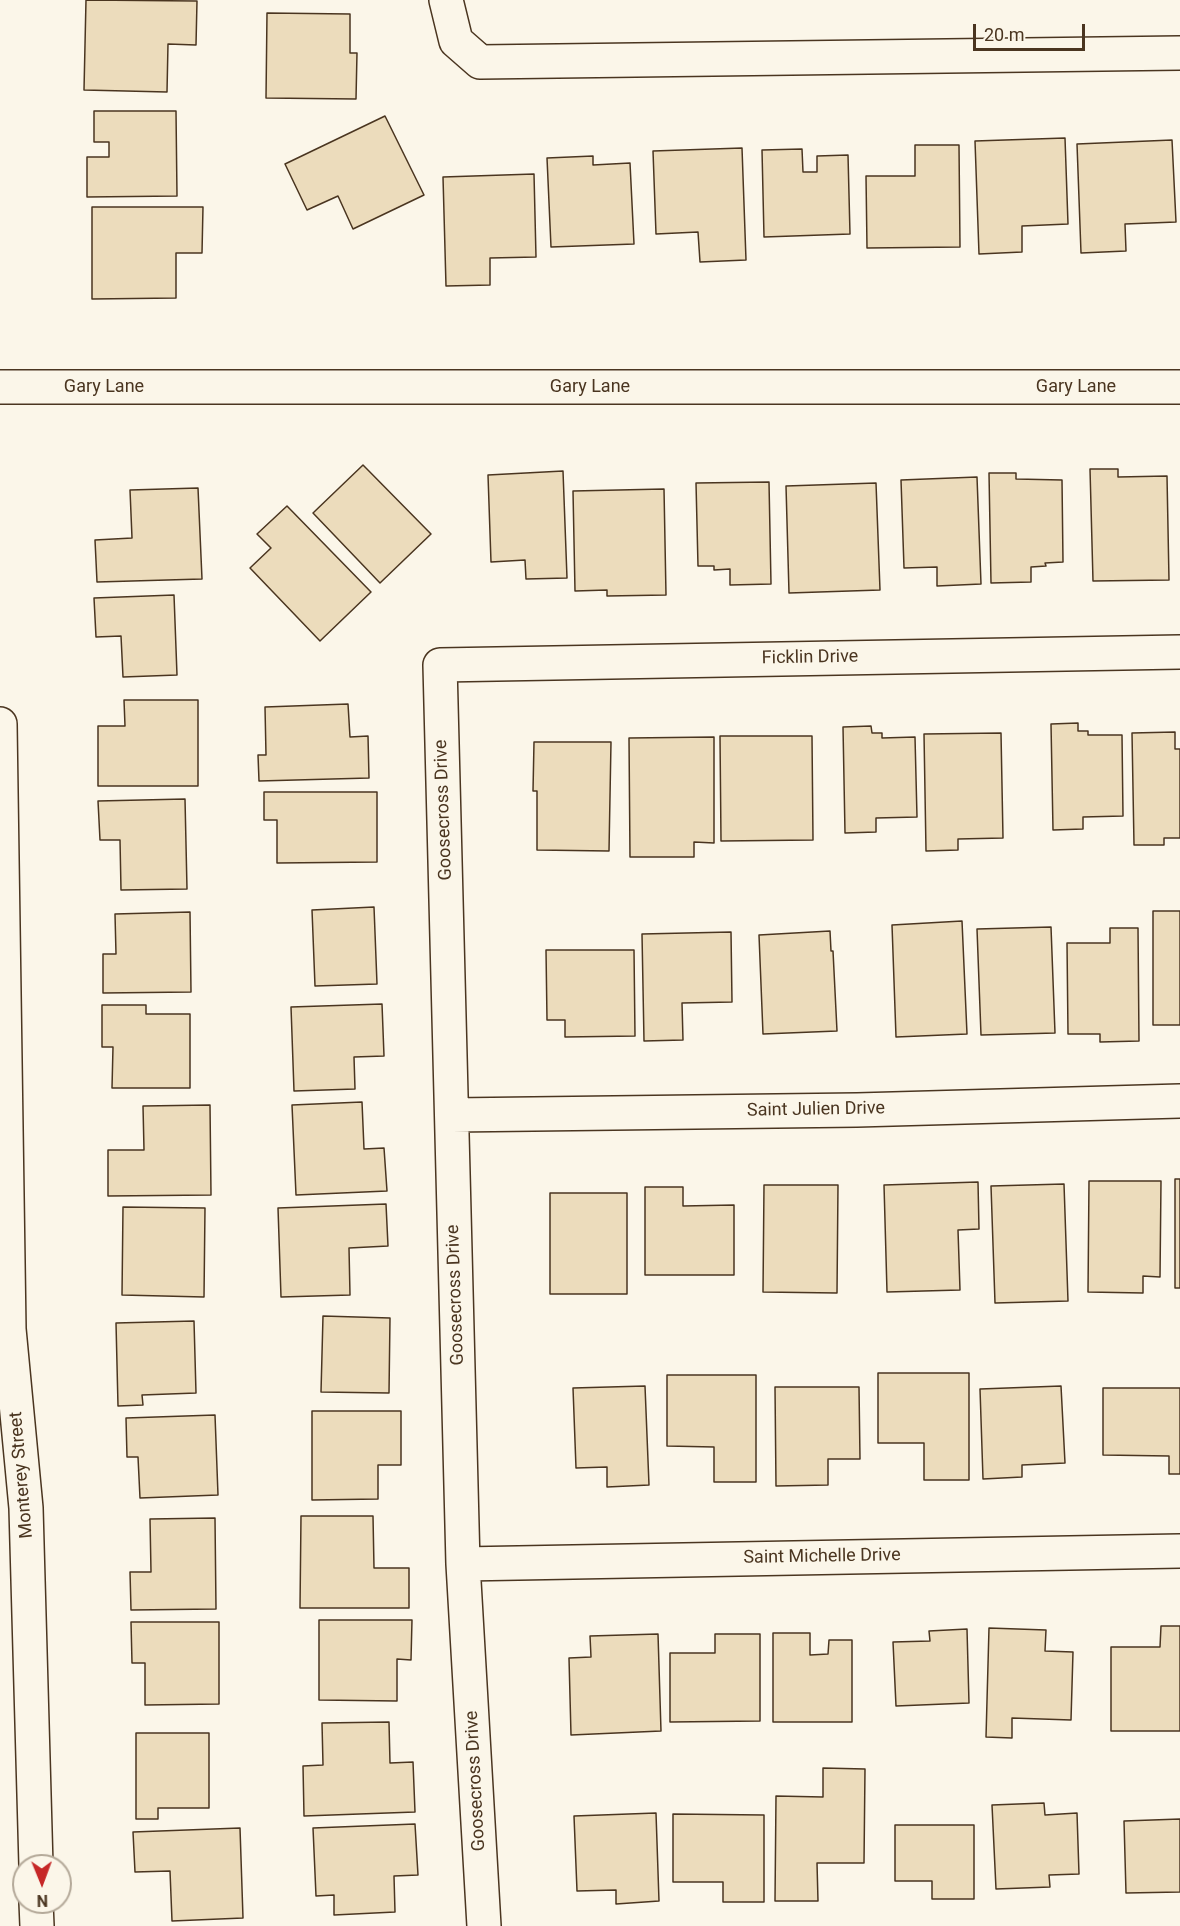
<!DOCTYPE html>
<html>
<head>
<meta charset="utf-8">
<style>
  body { margin:0 }
  #map { position:relative; width:1180px; height:1926px; overflow:hidden; background:#fbf6e9; font-family:Roboto,sans-serif }
  canvas { display:block }
  .north { position:absolute; left:12px; top:1854px; width:60px; height:60px; box-sizing:border-box; background:#fbf6e9; border:2px solid #b4a999; border-radius:50%; rotate:179deg; font-size:16px; font-weight:700; line-height:24px; text-align:center; color:#4a3520 }
  .north::after { content:''; display:block; margin:auto; width:21px; height:27px; background:#c62828; clip-path:polygon(50% 0,100% 100%,50% 72%,0 100%) }
  .scale { position:absolute; left:973px; top:24px; width:112px; height:27px; box-sizing:border-box; border:3px solid #4a3520; border-top:0; padding-left:8px; font-size:18px; line-height:21px; white-space:nowrap; color:#4a3520; -webkit-text-stroke:4px #fbf6e9; paint-order:stroke }
</style>
</head>
<body>
<div id="map">
<canvas width="1180" height="1926"></canvas>
<div class="north">N</div>
<div class="scale">20 m</div>
</div>
<script>
const context = document.querySelector('canvas').getContext('2d');
context.lineJoin = 'round';
function fill(path, color) { context.fillStyle = color; context.fill(path, 'evenodd'); }
function trace(path, color, width, dash) { context.strokeStyle = color; context.lineWidth = width; context.lineCap = dash ? 'butt' : 'round'; context.setLineDash(dash || []); context.stroke(path); }
function write(font, color, halo, rows, align = 'center') {
  context.font = font + ' Roboto,sans-serif'; context.lineWidth = 4.5; context.setLineDash([]); context.textBaseline = 'middle'; context.strokeStyle = halo; context.fillStyle = color; for (const [text, x, y, turn = 0] of rows) {
    context.save(); context.translate(x, y); context.rotate((+turn || 0) * Math.PI / 180); context.textAlign = isNaN(turn) ? turn : align; if (halo) context.strokeText(text, 0, 0); context.fillText(text, 0, 0); context.restore();
  }
}
const building = new Path2D(`
  M 86,0 L 197,1 L 196,45 L 168,44 L 167,92 L 84,90 Z
  M 267,13 L 350,14 L 350,53 L 357,53 L 356,99 L 266,98 Z
  M 94,111 L 176,111 L 177,196 L 87,197 L 87,157 L 109,157 L 109,142 L 94,142 Z
  M 385,116 L 424,195 L 353,229 L 338,196 L 307,210 L 285,164 Z
  M 1065,138 L 1068,224 L 1022,226 L 1022,252 L 979,254 L 975,141 Z
  M 1172,140 L 1176,222 L 1125,224 L 1126,251 L 1081,253 L 1077,144 Z
  M 915,145 L 959,145 L 960,247 L 867,248 L 866,176 L 915,176 Z
  M 742,148 L 746,260 L 700,262 L 698,232 L 656,234 L 653,151 Z
  M 802,149 L 803,172 L 817,172 L 817,156 L 848,155 L 850,234 L 764,237 L 762,150 Z
  M 593,156 L 593,165 L 630,163 L 634,244 L 551,247 L 547,158 Z
  M 534,174 L 536,257 L 490,258 L 490,285 L 446,286 L 443,177 Z
  M 92,207 L 203,207 L 202,253 L 176,253 L 176,298 L 92,299 Z
  M 363,465 L 431,534 L 380,583 L 313,513 Z
  M 1090,469 L 1118,469 L 1118,477 L 1167,476 L 1169,580 L 1093,581 Z
  M 563,471 L 567,578 L 526,579 L 525,560 L 491,562 L 488,475 Z
  M 989,473 L 1016,473 L 1016,479 L 1062,480 L 1063,562 L 1045,563 L 1046,566 L 1031,567 L 1031,582 L 991,583 Z
  M 977,477 L 981,584 L 937,586 L 937,567 L 904,568 L 901,480 Z
  M 769,482 L 771,584 L 730,585 L 730,569 L 714,570 L 714,566 L 698,566 L 696,483 Z
  M 876,483 L 880,590 L 789,593 L 786,486 Z
  M 198,488 L 202,579 L 97,582 L 95,540 L 132,538 L 130,490 Z
  M 664,489 L 666,595 L 607,596 L 607,590 L 575,591 L 573,491 Z
  M 287,506 L 371,592 L 320,641 L 250,568 L 271,548 L 257,534 Z
  M 174,595 L 177,675 L 123,677 L 121,636 L 96,637 L 94,598 Z
  M 124,700 L 198,700 L 198,786 L 98,786 L 98,726 L 125,726 Z
  M 348,704 L 350,737 L 368,736 L 369,778 L 259,781 L 258,755 L 266,755 L 265,707 Z
  M 1078,723 L 1078,731 L 1088,731 L 1088,735 L 1122,735 L 1123,816 L 1083,817 L 1083,829 L 1053,830 L 1051,724 Z
  M 871,726 L 872,733 L 882,733 L 882,738 L 915,737 L 917,817 L 876,818 L 876,832 L 845,833 L 843,727 Z
  M 1175,732 L 1175,749 L 1180,749 L 1180,838 L 1164,838 L 1164,845 L 1134,845 L 1132,733 Z
  M 1001,733 L 1003,838 L 958,839 L 958,850 L 926,851 L 924,734 Z
  M 720,736 L 812,736 L 813,840 L 721,841 Z
  M 714,737 L 714,843 L 694,842 L 694,857 L 630,857 L 629,738 Z
  M 534,742 L 611,742 L 609,851 L 537,850 L 537,791 L 533,791 Z
  M 264,792 L 377,792 L 377,862 L 277,863 L 277,820 L 264,820 Z
  M 185,799 L 187,889 L 121,890 L 120,840 L 100,840 L 98,801 Z
  M 374,907 L 377,984 L 315,986 L 312,910 Z
  M 1153,911 L 1180,911 L 1180,1025 L 1153,1025 Z
  M 190,912 L 191,992 L 103,993 L 103,954 L 116,954 L 115,914 Z
  M 962,921 L 967,1034 L 896,1037 L 892,925 Z
  M 1051,927 L 1055,1033 L 981,1035 L 977,929 Z
  M 1110,928 L 1138,928 L 1139,1041 L 1100,1042 L 1100,1034 L 1068,1034 L 1067,943 L 1110,943 Z
  M 830,931 L 831,951 L 833,951 L 837,1031 L 763,1034 L 759,935 Z
  M 731,932 L 732,1002 L 682,1003 L 683,1040 L 644,1041 L 642,934 Z
  M 546,950 L 634,950 L 635,1036 L 565,1037 L 565,1020 L 547,1020 Z
  M 382,1004 L 384,1056 L 354,1057 L 355,1089 L 294,1091 L 291,1007 Z
  M 102,1005 L 146,1005 L 146,1014 L 190,1014 L 190,1088 L 112,1088 L 113,1047 L 102,1047 Z
  M 362,1102 L 364,1149 L 384,1148 L 387,1191 L 296,1195 L 292,1105 Z
  M 210,1105 L 211,1195 L 108,1196 L 108,1150 L 144,1150 L 143,1106 Z
  M 1175,1179 L 1180,1179 L 1180,1288 L 1175,1288 Z
  M 1089,1181 L 1161,1181 L 1160,1277 L 1143,1276 L 1143,1293 L 1088,1292 Z
  M 978,1182 L 979,1229 L 958,1230 L 960,1290 L 887,1292 L 884,1185 Z
  M 1064,1184 L 1068,1301 L 995,1303 L 991,1186 Z
  M 764,1185 L 838,1185 L 837,1293 L 763,1292 Z
  M 645,1187 L 683,1187 L 683,1206 L 734,1205 L 734,1275 L 645,1275 Z
  M 550,1193 L 627,1193 L 627,1294 L 550,1294 Z
  M 386,1204 L 388,1246 L 349,1248 L 350,1295 L 281,1297 L 278,1208 Z
  M 123,1207 L 205,1208 L 204,1297 L 122,1295 Z
  M 323,1316 L 390,1318 L 389,1393 L 321,1392 Z
  M 194,1321 L 196,1393 L 142,1395 L 143,1405 L 118,1406 L 116,1323 Z
  M 878,1373 L 969,1373 L 969,1480 L 924,1480 L 924,1443 L 878,1443 Z
  M 667,1375 L 756,1375 L 756,1482 L 714,1482 L 714,1447 L 667,1446 Z
  M 645,1386 L 649,1485 L 607,1487 L 607,1467 L 576,1468 L 573,1388 Z
  M 1061,1386 L 1065,1463 L 1022,1465 L 1022,1477 L 983,1479 L 980,1389 Z
  M 775,1387 L 859,1387 L 860,1459 L 828,1459 L 828,1485 L 776,1486 Z
  M 1103,1388 L 1180,1388 L 1180,1474 L 1169,1474 L 1169,1456 L 1103,1455 Z
  M 312,1411 L 401,1411 L 401,1465 L 378,1465 L 378,1499 L 312,1500 Z
  M 215,1415 L 218,1495 L 140,1498 L 138,1457 L 127,1457 L 126,1418 Z
  M 301,1516 L 373,1516 L 374,1568 L 409,1568 L 409,1608 L 300,1608 Z
  M 215,1518 L 216,1609 L 131,1610 L 130,1572 L 151,1572 L 150,1519 Z
  M 319,1620 L 412,1620 L 411,1660 L 397,1659 L 397,1701 L 319,1700 Z
  M 131,1622 L 219,1622 L 219,1704 L 145,1705 L 145,1663 L 132,1663 Z
  M 1161,1626 L 1180,1626 L 1180,1731 L 1111,1731 L 1111,1647 L 1160,1647 Z
  M 989,1628 L 1046,1630 L 1045,1651 L 1073,1652 L 1071,1720 L 1012,1718 L 1012,1738 L 986,1737 Z
  M 967,1629 L 969,1703 L 896,1706 L 893,1642 L 930,1641 L 929,1631 Z
  M 773,1633 L 810,1633 L 810,1655 L 828,1654 L 829,1640 L 852,1640 L 852,1722 L 773,1722 Z
  M 658,1634 L 661,1731 L 571,1735 L 569,1658 L 591,1657 L 590,1636 Z
  M 715,1634 L 760,1634 L 760,1721 L 670,1722 L 670,1653 L 715,1653 Z
  M 389,1722 L 390,1763 L 413,1762 L 415,1812 L 304,1816 L 303,1766 L 323,1765 L 322,1723 Z
  M 136,1733 L 209,1733 L 209,1808 L 158,1808 L 158,1819 L 136,1819 Z
  M 823,1768 L 865,1769 L 864,1863 L 817,1863 L 818,1901 L 775,1901 L 776,1796 L 823,1797 Z
  M 1044,1803 L 1045,1815 L 1077,1813 L 1079,1874 L 1049,1875 L 1050,1887 L 996,1889 L 992,1805 Z
  M 656,1813 L 659,1901 L 616,1904 L 616,1890 L 577,1891 L 574,1816 Z
  M 673,1814 L 764,1815 L 764,1902 L 723,1902 L 723,1882 L 673,1882 Z
  M 1180,1819 L 1180,1892 L 1126,1893 L 1124,1821 Z
  M 415,1824 L 418,1875 L 394,1876 L 395,1912 L 334,1915 L 334,1895 L 316,1896 L 313,1828 Z
  M 895,1825 L 974,1825 L 974,1899 L 932,1899 L 932,1881 L 895,1881 Z
  M 240,1828 L 243,1918 L 172,1921 L 170,1871 L 135,1872 L 133,1832 Z`);
const minor = new Path2D(`
  M 446,0 L 456,41 L 480,62 L 1180,53
  M 0,387 L 1180,387
  M 0,724 L 9,1329 L 26,1508 L 36,1866
  M 452,1115 L 857,1110 L 1180,1101
  M 463,1564 L 1180,1551
  M 36,1902 L 37,1926
  M 484,1926 L 463,1564 L 440,665 L 1180,652`);
const streetNames = [
  ["Gary Lane",104,387],
  ["Gary Lane",590,387],
  ["Gary Lane",1076,387],
  ["Ficklin Drive",810,658,-1],
  ["Goosecross Drive",444,810,-92],
  ["Saint Julien Drive",816,1110,-1],
  ["Goosecross Drive",456,1295,-92],
  ["Monterey Street",22,1475,-95],
  ["Saint Michelle Drive",822,1557,-1],
  ["Goosecross Drive",476,1781,-93]
];
fill(building, '#ecdcbc');
trace(building, '#4a3520', 1.5);
trace(minor, '#4a3520', 36);
trace(minor, '#fbf6e9', 33);
write('18px', '#4a3520', '#fbf6e9', streetNames);
</script>
</body>
</html>
